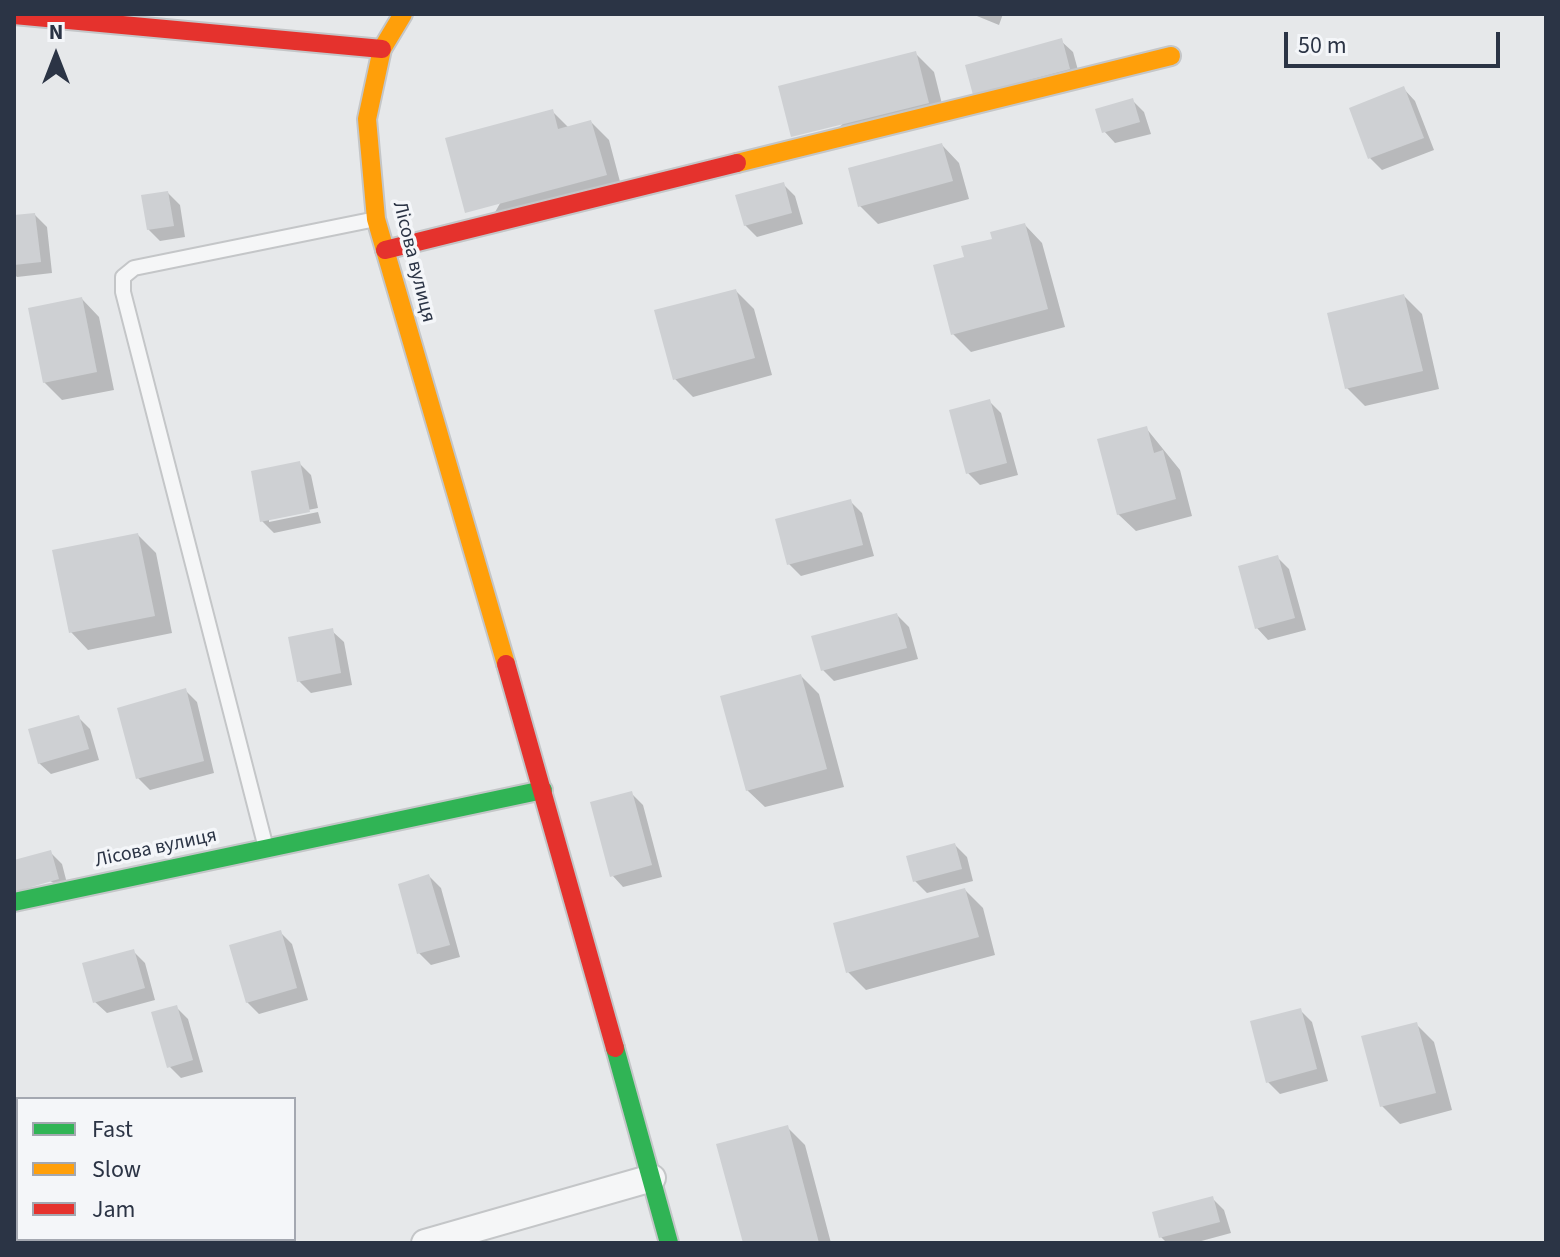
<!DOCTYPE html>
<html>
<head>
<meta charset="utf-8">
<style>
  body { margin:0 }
  #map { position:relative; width:1560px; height:1257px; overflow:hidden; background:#e6e8ea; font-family:"Source Sans 3",sans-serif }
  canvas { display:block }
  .frame { position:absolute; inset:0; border:16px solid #2b3445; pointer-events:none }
  .legend { position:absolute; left:16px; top:1097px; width:280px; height:144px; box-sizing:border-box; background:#f4f6f9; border:2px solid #a4a8b1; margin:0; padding:10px 14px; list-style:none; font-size:24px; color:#2b3445 }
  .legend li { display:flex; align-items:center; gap:16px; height:40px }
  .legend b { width:40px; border:2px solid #a4a8b1 }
  .north { position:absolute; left:16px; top:16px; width:80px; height:80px; -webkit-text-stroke:6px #f4f6f9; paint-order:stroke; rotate:0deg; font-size:22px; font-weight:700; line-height:32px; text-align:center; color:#2b3445 }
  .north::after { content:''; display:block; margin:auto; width:28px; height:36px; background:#2b3445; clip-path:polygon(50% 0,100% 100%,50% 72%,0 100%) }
  .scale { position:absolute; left:1284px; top:32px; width:216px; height:36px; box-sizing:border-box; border:4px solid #2b3445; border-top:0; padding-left:10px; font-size:24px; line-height:28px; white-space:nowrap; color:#2b3445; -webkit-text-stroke:6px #f4f6f9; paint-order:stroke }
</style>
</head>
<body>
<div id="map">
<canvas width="1560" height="1257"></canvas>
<div class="frame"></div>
<ul class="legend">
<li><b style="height:10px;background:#30b455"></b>Fast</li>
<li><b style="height:10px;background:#ff9f0a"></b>Slow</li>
<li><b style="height:10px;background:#e5322d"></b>Jam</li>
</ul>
<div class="north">N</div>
<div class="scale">50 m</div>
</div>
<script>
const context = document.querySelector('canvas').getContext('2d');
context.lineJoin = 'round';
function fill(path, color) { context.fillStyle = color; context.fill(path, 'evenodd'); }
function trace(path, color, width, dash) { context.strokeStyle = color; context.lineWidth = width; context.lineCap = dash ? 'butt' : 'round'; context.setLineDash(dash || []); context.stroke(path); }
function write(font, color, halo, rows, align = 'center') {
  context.font = font + ' "Source Sans 3",sans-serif'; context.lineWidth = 7; context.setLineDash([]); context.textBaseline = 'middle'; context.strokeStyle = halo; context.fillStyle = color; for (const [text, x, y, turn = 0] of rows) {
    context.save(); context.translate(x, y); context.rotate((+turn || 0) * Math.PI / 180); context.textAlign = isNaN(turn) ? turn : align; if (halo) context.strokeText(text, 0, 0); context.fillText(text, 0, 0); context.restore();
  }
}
const shadow = new Path2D(`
  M 972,14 L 1003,14 L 999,25 Z
  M 1061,41 L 1073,52 L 1081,81 L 987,106 Z
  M 916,54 L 934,72 L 946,120 L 811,154 Z
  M 1404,89 L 1415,101 L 1434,150 L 1382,170 L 1370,158 L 1351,109 Z
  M 1133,101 L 1144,112 L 1151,134 L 1115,143 L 1104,131 Z
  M 552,111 L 569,128 L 591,122 L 609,140 L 623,193 L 485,230 Z
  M 942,145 L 959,163 L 969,199 L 878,224 L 860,206 Z
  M 783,184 L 795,196 L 803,224 L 757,237 L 745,225 Z
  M 168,193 L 180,205 L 185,237 L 160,241 L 148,229 Z
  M 35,215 L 47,227 L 52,273 L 17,277 L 14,274 L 14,217 Z
  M 1025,225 L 1042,243 L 1065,327 L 971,352 L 953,334 L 966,259 Z
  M 736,291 L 754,309 L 772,375 L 693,397 L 675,379 Z
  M 1404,296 L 1422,314 L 1439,389 L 1365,406 L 1347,388 Z
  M 82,299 L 99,317 L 114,390 L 62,400 L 44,382 Z
  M 989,401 L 1001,413 L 1018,475 L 980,485 L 968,473 Z
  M 1146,428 L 1180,470 L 1192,516 L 1136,531 L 1118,514 Z
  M 299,463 L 311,475 L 318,508 L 269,518 L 269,522 L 318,512 L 321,523 L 274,533 L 262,521 Z
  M 850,501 L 862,513 L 874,556 L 801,576 L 789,564 Z
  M 138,535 L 156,553 L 172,633 L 88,650 L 71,632 Z
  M 1278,558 L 1289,569 L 1306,630 L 1268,640 L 1257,628 Z
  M 897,615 L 909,627 L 918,659 L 834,681 L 823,670 Z
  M 332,631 L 344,642 L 352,685 L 311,693 L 299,681 Z
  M 801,676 L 819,694 L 844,787 L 765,807 L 747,790 Z
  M 185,690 L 197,702 L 214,773 L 150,790 L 138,778 Z
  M 78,717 L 90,729 L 99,760 L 51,774 L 39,763 Z
  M 631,793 L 643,805 L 662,877 L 623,887 L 612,875 Z
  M 955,845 L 967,857 L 973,881 L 927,893 L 915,881 Z
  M 50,852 L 62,864 L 69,891 L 14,862 Z
  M 429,876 L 441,888 L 460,957 L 431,965 L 419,953 Z
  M 965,890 L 983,908 L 995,955 L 866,990 L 848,972 Z
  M 280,932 L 292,944 L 308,1000 L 259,1014 L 247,1002 Z
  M 133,951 L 145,963 L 155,1000 L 107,1013 L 95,1002 Z
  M 176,1007 L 188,1019 L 203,1072 L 181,1078 L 169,1066 Z
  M 1300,1010 L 1312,1022 L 1328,1081 L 1280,1094 L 1268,1082 Z
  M 1416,1024 L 1434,1042 L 1452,1110 L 1400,1124 L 1382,1106 Z
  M 787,1127 L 805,1145 L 831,1243 L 745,1243 Z
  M 1212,1198 L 1224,1210 L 1231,1233 L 1194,1243 L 1167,1243 L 1161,1237 Z`);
const building = new Path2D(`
  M 1062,38 L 1070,69 L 973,95 L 965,65 Z
  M 916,51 L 929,103 L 791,137 L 778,86 Z
  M 1404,86 L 1424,138 L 1368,159 L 1349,108 Z
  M 1133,98 L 1140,122 L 1102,133 L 1095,109 Z
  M 553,109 L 558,129 L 591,120 L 607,175 L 465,213 L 445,138 Z
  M 942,143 L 953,181 L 858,207 L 848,168 Z
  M 784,182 L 792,213 L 744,226 L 735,195 Z
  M 168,191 L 174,226 L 147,230 L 141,195 Z
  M 35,213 L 41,262 L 14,265 L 14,215 Z
  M 1025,223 L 1048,309 L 951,335 L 933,265 L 964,257 L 961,246 L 992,239 L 990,232 Z
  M 736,289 L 755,358 L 673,380 L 654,310 Z
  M 1404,294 L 1423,371 L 1345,389 L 1327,313 Z
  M 82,297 L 97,372 L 43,383 L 28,308 Z
  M 990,399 L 1007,463 L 966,474 L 949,410 Z
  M 1147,426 L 1154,453 L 1163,450 L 1176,499 L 1117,515 L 1097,439 Z
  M 300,461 L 310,512 L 260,522 L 251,471 Z
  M 851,499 L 863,545 L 787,565 L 775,519 Z
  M 138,533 L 155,616 L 69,633 L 52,550 Z
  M 1278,555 L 1295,618 L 1255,629 L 1238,566 Z
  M 897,613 L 907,648 L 821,671 L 811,636 Z
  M 333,628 L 341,673 L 297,682 L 288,637 Z
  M 801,674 L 827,769 L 746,791 L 720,696 Z
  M 186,688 L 204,761 L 136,779 L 117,708 Z
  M 79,715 L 89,749 L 38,764 L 28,729 Z
  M 632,791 L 652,865 L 610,877 L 590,802 Z
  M 955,843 L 962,869 L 913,882 L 906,856 Z
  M 51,850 L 59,879 L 14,892 L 14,860 Z
  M 429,874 L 450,945 L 417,954 L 398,884 Z
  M 965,888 L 979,937 L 846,973 L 833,923 Z
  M 281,930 L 297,988 L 246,1003 L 229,945 Z
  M 134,949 L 145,988 L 93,1003 L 82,963 Z
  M 177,1005 L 193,1060 L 167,1068 L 151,1012 Z
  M 1301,1008 L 1317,1069 L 1266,1083 L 1250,1021 Z
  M 1417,1022 L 1436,1093 L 1380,1107 L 1361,1036 Z
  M 788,1125 L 819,1243 L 743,1243 L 716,1144 Z
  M 1213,1196 L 1220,1222 L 1159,1238 L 1152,1212 Z`);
const lane = new Path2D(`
  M 266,848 L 123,292 L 123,277 L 134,268 L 376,219`);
const street = new Path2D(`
  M 425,1243 L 652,1178`);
const fast = new Path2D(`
  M 14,902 L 543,790
  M 615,1048 L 669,1243`);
const slow = new Path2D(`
  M 403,14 L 382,49 L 367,119 L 376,219 L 506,664
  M 737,163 L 1171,56`);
const jam = new Path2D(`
  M 14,15 L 382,49
  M 385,250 L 737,163
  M 506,664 L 615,1048`);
const streetNames = [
  ["Лісова вулиця",413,262,76],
  ["Лісова вулиця",156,849,-12]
];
fill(shadow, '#0003');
fill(building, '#ced0d3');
trace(lane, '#c4c6c8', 18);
trace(street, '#c4c6c8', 30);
trace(fast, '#c4c6c8', 22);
trace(slow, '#c4c6c8', 22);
trace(jam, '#c4c6c8', 22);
trace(lane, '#f5f6f7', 14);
trace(street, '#f5f6f7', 26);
trace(fast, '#30b455', 18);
trace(slow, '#ff9f0a', 18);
trace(jam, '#e5322d', 18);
write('20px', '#2b3445', '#f4f6f9', streetNames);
</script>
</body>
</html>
